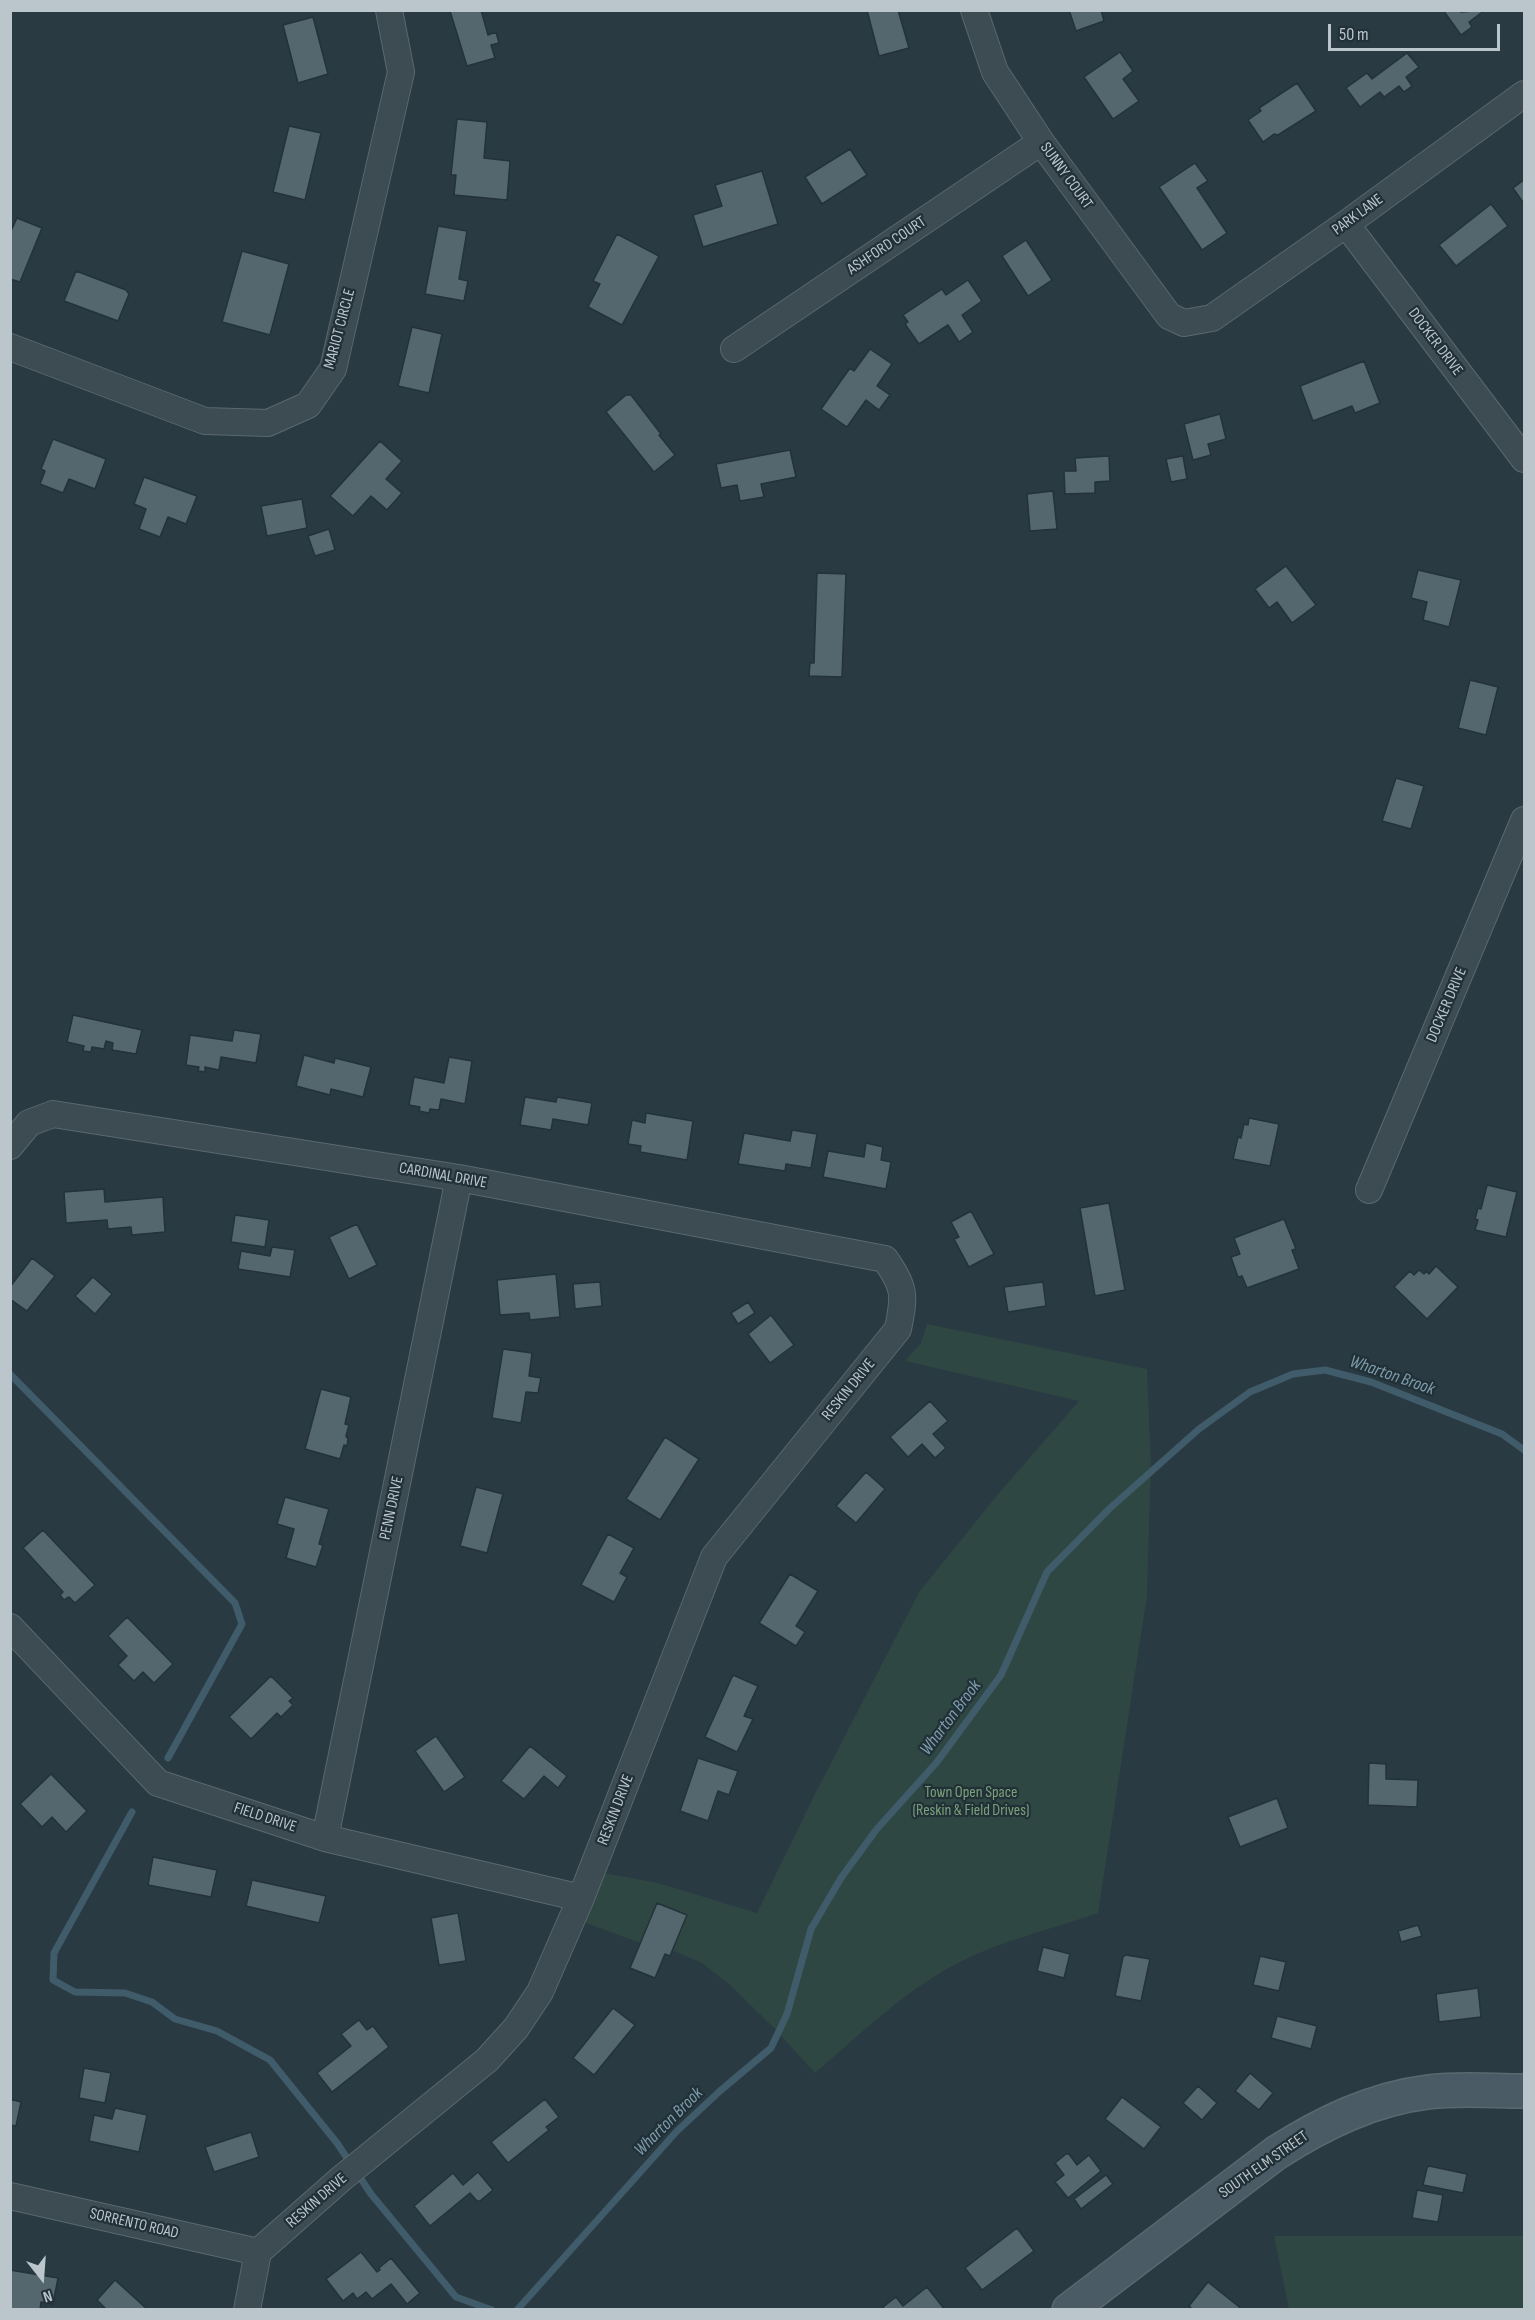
<!DOCTYPE html>
<html>
<head>
<meta charset="utf-8">
<style>
  body { margin:0 }
  #map { position:relative; width:1535px; height:2320px; overflow:hidden; background:#293a42; font-family:"Sofia Sans Condensed",sans-serif }
  canvas { display:block }
  .frame { position:absolute; inset:0; border:12px solid #bac5cc; pointer-events:none }
  .north { position:absolute; left:12px; top:2248px; width:60px; height:60px; -webkit-text-stroke:4px #223037; paint-order:stroke; rotate:163deg; font-size:16px; font-weight:700; line-height:24px; text-align:center; color:#bac5cc }
  .north::after { content:''; display:block; margin:auto; width:21px; height:27px; background:#bac5cc; clip-path:polygon(50% 0,100% 100%,50% 72%,0 100%) }
  .scale { position:absolute; left:1328px; top:24px; width:172px; height:27px; box-sizing:border-box; border:3px solid #bac5cc; border-top:0; padding-left:8px; font-size:18px; line-height:21px; white-space:nowrap; color:#bac5cc; -webkit-text-stroke:4px #223037; paint-order:stroke }
</style>
</head>
<body>
<div id="map">
<canvas width="1535" height="2320"></canvas>
<div class="frame"></div>
<div class="north">N</div>
<div class="scale">50 m</div>
</div>
<script>
const context = document.querySelector('canvas').getContext('2d');
context.lineJoin = 'round';
function fill(path, color) { context.fillStyle = color; context.fill(path, 'evenodd'); }
function trace(path, color, width, dash) { context.strokeStyle = color; context.lineWidth = width; context.lineCap = dash ? 'butt' : 'round'; context.setLineDash(dash || []); context.stroke(path); }
function write(font, color, halo, rows, align = 'center') {
  context.font = font + ' "Sofia Sans Condensed",sans-serif'; context.lineWidth = 4.5; context.setLineDash([]); context.textBaseline = 'middle'; context.strokeStyle = halo; context.fillStyle = color; for (const [text, x, y, turn = 0] of rows) {
    context.save(); context.translate(x, y); context.rotate((+turn || 0) * Math.PI / 180); context.textAlign = isNaN(turn) ? turn : align; if (halo) context.strokeText(text, 0, 0); context.fillText(text, 0, 0); context.restore();
  }
}
const green = new Path2D(`
  M 927,1324 L 1147,1369 L 1151,1463 L 1147,1596 L 1098,1913 C 1053,1929 1007,1939 964,1960 C 908,1987 862,2033 815,2073 L 774,2028 L 730,1985 L 702,1963 L 674,1951 L 635,1941 L 578,1920 L 588,1870 L 658,1883 L 757,1913 L 815,1794 L 919,1592 L 999,1493 L 1079,1401 L 905,1361 L 921,1343 Z
  M 1274,2236 L 1524,2236 L 1524,2309 L 1289,2309 Z`);
const stream = new Path2D(`
  M 10,1374 L 235,1603 L 242,1624 L 168,1758
  M 132,1812 L 54,1953 L 53,1980 L 75,1992 L 125,1993 L 152,2002 L 175,2019 L 217,2031 L 270,2060 L 337,2143 L 351,2164
  M 357,2173 L 371,2194 L 456,2297 L 492,2310
  M 517,2310 L 677,2131 L 720,2091 L 771,2048 L 787,2014 L 811,1929 L 841,1878 L 876,1830 L 937,1762 L 1001,1675 L 1047,1572 L 1109,1509 L 1199,1429 L 1250,1392 L 1293,1374 L 1325,1370 L 1371,1382 L 1502,1434 L 1524,1450`);
const building = new Path2D(`
  M 481,10 L 488,35 L 496,32 L 499,43 L 491,45 L 495,58 L 467,66 L 450,11 Z
  M 867,10 L 898,10 L 909,48 L 879,56 Z
  M 1069,10 L 1101,10 L 1104,21 L 1076,31 Z
  M 1443,10 L 1460,10 L 1461,12 L 1485,10 L 1469,22 L 1472,27 L 1461,35 Z
  M 313,17 L 328,74 L 298,83 L 283,25 Z
  M 1120,52 L 1133,71 L 1123,79 L 1139,101 L 1113,119 L 1084,77 Z
  M 1407,53 L 1419,67 L 1406,77 L 1412,86 L 1404,92 L 1399,86 L 1384,97 L 1380,92 L 1360,107 L 1346,88 L 1367,73 L 1372,79 Z
  M 1297,83 L 1316,111 L 1278,135 L 1274,134 L 1263,142 L 1248,120 L 1261,111 L 1259,108 Z
  M 457,119 L 487,122 L 484,158 L 510,161 L 507,200 L 454,195 L 456,175 L 451,175 Z
  M 289,126 L 321,133 L 305,200 L 273,192 Z
  M 850,149 L 867,175 L 822,204 L 805,177 Z
  M 1195,163 L 1208,181 L 1197,188 L 1227,233 L 1202,250 L 1159,187 Z
  M 762,171 L 778,224 L 703,247 L 693,215 L 722,206 L 715,185 Z
  M 1524,180 L 1524,204 L 1513,188 Z
  M 1491,204 L 1508,226 L 1456,266 L 1439,245 Z
  M 17,218 L 42,228 L 20,282 L 10,279 L 10,233 Z
  M 438,226 L 467,231 L 459,279 L 468,281 L 464,301 L 425,294 Z
  M 617,234 L 659,256 L 622,325 L 588,307 L 600,284 L 593,281 Z
  M 1026,240 L 1052,280 L 1028,296 L 1002,256 Z
  M 242,251 L 289,264 L 270,335 L 222,322 Z
  M 76,271 L 126,290 L 129,294 L 118,321 L 64,301 Z
  M 968,280 L 982,301 L 962,315 L 973,332 L 959,342 L 948,325 L 919,344 L 905,324 L 908,322 L 903,315 L 942,289 L 946,295 Z
  M 412,327 L 442,334 L 429,393 L 398,386 Z
  M 870,349 L 892,364 L 877,386 L 890,395 L 879,410 L 866,400 L 847,427 L 821,409 L 850,368 L 854,371 Z
  M 1364,361 L 1380,403 L 1355,413 L 1352,406 L 1313,421 L 1300,386 Z
  M 626,395 L 631,395 L 661,434 L 659,435 L 675,455 L 654,472 L 606,412 Z
  M 1220,414 L 1226,439 L 1208,444 L 1211,455 L 1193,460 L 1184,424 Z
  M 53,439 L 106,459 L 95,489 L 69,479 L 63,493 L 40,484 L 45,471 L 41,469 Z
  M 380,441 L 402,461 L 386,479 L 402,493 L 387,510 L 371,496 L 353,516 L 330,496 Z
  M 790,450 L 796,477 L 761,484 L 764,497 L 740,501 L 737,485 L 721,488 L 716,464 Z
  M 1109,456 L 1110,481 L 1095,482 L 1095,493 L 1065,494 L 1064,471 L 1076,471 L 1075,458 Z
  M 1183,456 L 1187,479 L 1171,482 L 1166,459 Z
  M 144,477 L 197,496 L 186,524 L 168,517 L 160,537 L 139,529 L 146,509 L 134,504 Z
  M 1053,491 L 1057,529 L 1030,531 L 1027,494 Z
  M 302,499 L 307,528 L 267,536 L 261,506 Z
  M 329,529 L 335,550 L 315,556 L 308,536 Z
  M 1286,566 L 1316,605 L 1292,623 L 1277,602 L 1269,608 L 1255,589 Z
  M 1418,570 L 1461,580 L 1449,627 L 1423,620 L 1427,602 L 1411,598 Z
  M 817,573 L 846,574 L 842,677 L 809,676 L 810,663 L 814,663 Z
  M 1470,680 L 1498,687 L 1486,735 L 1458,728 Z
  M 1396,778 L 1424,786 L 1411,829 L 1382,821 Z
  M 73,1015 L 142,1030 L 136,1054 L 112,1050 L 113,1043 L 106,1041 L 104,1049 L 92,1047 L 91,1052 L 83,1051 L 84,1046 L 67,1042 Z
  M 234,1030 L 261,1034 L 256,1063 L 221,1057 L 219,1070 L 205,1067 L 205,1072 L 198,1071 L 199,1067 L 186,1065 L 190,1035 L 232,1041 Z
  M 304,1055 L 334,1063 L 335,1058 L 371,1067 L 363,1097 L 331,1089 L 330,1095 L 296,1086 Z
  M 449,1057 L 472,1061 L 465,1104 L 441,1099 L 439,1110 L 430,1109 L 429,1113 L 419,1111 L 420,1107 L 409,1105 L 414,1077 L 444,1083 Z
  M 525,1097 L 556,1102 L 557,1097 L 592,1103 L 588,1125 L 553,1119 L 551,1130 L 520,1125 Z
  M 646,1113 L 693,1121 L 687,1160 L 640,1152 L 641,1146 L 628,1144 L 632,1120 L 645,1123 Z
  M 1249,1118 L 1279,1124 L 1270,1166 L 1233,1159 L 1238,1137 L 1241,1138 L 1244,1124 L 1248,1125 Z
  M 792,1130 L 817,1134 L 811,1168 L 786,1164 L 785,1171 L 738,1164 L 744,1133 L 790,1141 Z
  M 866,1143 L 883,1147 L 881,1160 L 891,1162 L 886,1189 L 823,1177 L 828,1151 L 864,1157 Z
  M 1487,1185 L 1517,1192 L 1506,1237 L 1475,1230 L 1478,1220 L 1475,1219 L 1478,1208 L 1481,1209 Z
  M 104,1189 L 105,1202 L 163,1197 L 165,1232 L 132,1235 L 131,1227 L 108,1229 L 107,1220 L 66,1223 L 64,1192 Z
  M 1109,1203 L 1125,1290 L 1095,1296 L 1080,1208 Z
  M 971,1211 L 994,1254 L 969,1267 L 954,1239 L 959,1237 L 951,1222 Z
  M 235,1215 L 269,1220 L 265,1247 L 231,1242 Z
  M 1284,1219 L 1296,1249 L 1292,1250 L 1299,1269 L 1247,1288 L 1242,1276 L 1238,1277 L 1231,1257 L 1240,1254 L 1234,1238 Z
  M 357,1224 L 377,1265 L 349,1279 L 329,1237 Z
  M 272,1247 L 295,1250 L 290,1277 L 238,1269 L 241,1251 L 270,1256 Z
  M 32,1258 L 55,1276 L 27,1311 L 10,1299 L 10,1287 Z
  M 1436,1266 L 1458,1287 L 1427,1319 L 1394,1287 L 1410,1271 L 1414,1275 L 1419,1270 L 1424,1274 L 1426,1271 L 1429,1274 Z
  M 556,1274 L 560,1317 L 530,1320 L 529,1313 L 500,1315 L 497,1280 Z
  M 93,1277 L 112,1294 L 95,1314 L 75,1296 Z
  M 600,1282 L 602,1306 L 575,1309 L 573,1284 Z
  M 1043,1282 L 1046,1306 L 1008,1312 L 1004,1287 Z
  M 748,1302 L 755,1313 L 738,1324 L 731,1313 Z
  M 771,1315 L 794,1345 L 770,1363 L 748,1334 Z
  M 503,1349 L 532,1353 L 529,1376 L 541,1378 L 538,1393 L 526,1392 L 521,1423 L 492,1418 Z
  M 321,1389 L 351,1397 L 345,1424 L 349,1425 L 346,1436 L 348,1439 L 347,1446 L 344,1445 L 340,1459 L 305,1449 Z
  M 930,1401 L 948,1421 L 933,1434 L 946,1448 L 935,1458 L 922,1444 L 908,1457 L 890,1437 Z
  M 665,1437 L 699,1459 L 660,1520 L 626,1499 Z
  M 866,1472 L 885,1489 L 856,1523 L 836,1506 Z
  M 476,1487 L 503,1494 L 487,1553 L 460,1546 Z
  M 285,1497 L 329,1509 L 319,1544 L 323,1545 L 316,1567 L 286,1558 L 294,1529 L 277,1524 Z
  M 43,1530 L 95,1585 L 75,1603 L 69,1597 L 64,1600 L 60,1595 L 63,1592 L 23,1548 Z
  M 608,1534 L 634,1548 L 620,1573 L 627,1577 L 614,1602 L 581,1585 Z
  M 790,1574 L 818,1591 L 796,1626 L 805,1632 L 796,1646 L 759,1623 Z
  M 127,1617 L 173,1664 L 154,1683 L 143,1672 L 134,1681 L 118,1665 L 127,1656 L 108,1636 Z
  M 733,1675 L 758,1686 L 744,1716 L 753,1719 L 737,1752 L 705,1737 Z
  M 271,1676 L 293,1698 L 289,1701 L 293,1705 L 281,1717 L 277,1713 L 251,1739 L 229,1717 Z
  M 436,1736 L 465,1777 L 444,1792 L 415,1751 Z
  M 530,1746 L 567,1776 L 558,1788 L 544,1776 L 524,1799 L 501,1781 Z
  M 698,1758 L 738,1771 L 729,1795 L 718,1791 L 708,1821 L 680,1811 Z
  M 1369,1763 L 1386,1764 L 1386,1779 L 1418,1780 L 1417,1807 L 1368,1805 Z
  M 51,1774 L 87,1811 L 66,1832 L 52,1817 L 42,1827 L 20,1804 Z
  M 1277,1798 L 1288,1828 L 1240,1847 L 1228,1817 Z
  M 153,1857 L 217,1870 L 211,1897 L 148,1885 Z
  M 252,1880 L 326,1896 L 319,1923 L 246,1906 Z
  M 657,1903 L 687,1915 L 670,1956 L 665,1954 L 655,1978 L 630,1968 Z
  M 458,1913 L 466,1961 L 439,1965 L 431,1918 Z
  M 1418,1925 L 1422,1936 L 1401,1942 L 1398,1931 Z
  M 1043,1947 L 1070,1954 L 1064,1978 L 1037,1971 Z
  M 1126,1955 L 1150,1959 L 1141,2001 L 1115,1996 L 1123,1957 Z
  M 1260,1956 L 1286,1962 L 1279,1991 L 1253,1985 Z
  M 1478,1988 L 1481,2017 L 1439,2022 L 1436,1994 Z
  M 613,2008 L 635,2025 L 594,2075 L 573,2058 Z
  M 1277,2016 L 1317,2026 L 1311,2049 L 1271,2038 Z
  M 359,2020 L 367,2030 L 373,2026 L 389,2047 L 332,2092 L 317,2073 L 351,2046 L 341,2034 Z
  M 84,2068 L 111,2073 L 105,2103 L 79,2098 Z
  M 1250,2073 L 1273,2093 L 1259,2110 L 1235,2091 Z
  M 1198,2086 L 1217,2103 L 1202,2120 L 1183,2103 Z
  M 1122,2097 L 1161,2127 L 1144,2149 L 1105,2119 Z
  M 10,2099 L 21,2102 L 16,2126 L 10,2125 Z
  M 545,2099 L 559,2117 L 546,2127 L 549,2130 L 508,2163 L 491,2142 Z
  M 115,2108 L 147,2115 L 139,2152 L 89,2141 L 94,2115 L 112,2119 Z
  M 251,2132 L 259,2157 L 214,2172 L 205,2147 Z
  M 1066,2154 L 1069,2154 L 1077,2165 L 1089,2155 L 1101,2171 L 1068,2198 L 1055,2182 L 1064,2175 L 1055,2163 Z
  M 1429,2166 L 1467,2174 L 1463,2193 L 1423,2185 L 1427,2168 Z
  M 478,2172 L 493,2190 L 480,2201 L 477,2201 L 470,2193 L 430,2226 L 414,2206 L 453,2173 L 463,2185 Z
  M 1106,2175 L 1113,2184 L 1081,2209 L 1074,2199 Z
  M 1417,2190 L 1443,2195 L 1438,2222 L 1412,2218 Z
  M 1017,2228 L 1034,2251 L 982,2290 L 965,2268 Z
  M 361,2252 L 377,2272 L 380,2270 L 379,2268 L 391,2258 L 420,2293 L 407,2304 L 391,2284 L 372,2299 L 366,2292 L 357,2299 L 353,2293 L 343,2301 L 326,2279 Z
  M 10,2270 L 58,2278 L 53,2304 L 41,2302 L 40,2310 L 10,2310 Z
  M 115,2280 L 148,2310 L 107,2310 L 97,2300 Z
  M 1208,2282 L 1243,2310 L 1193,2310 L 1189,2306 Z
  M 927,2287 L 945,2310 L 885,2310 L 883,2307 L 896,2297 L 903,2306 Z`);
const minor = new Path2D(`
  M 974,10 L 995,72 L 1041,142 L 1169,316 L 1184,323 L 1212,318 L 1346,224 L 1524,94
  M 1346,224 L 1524,459
  M 10,347 L 205,421 L 268,423 L 308,405 L 333,369 L 401,72 L 389,10
  M 734,349 L 1041,142
  M 10,1146 L 29,1123 L 53,1114 L 459,1178 L 885,1259 C 905,1287 905,1295 898,1329 L 714,1557 L 581,1898 L 540,1992 L 516,2028 L 487,2060 L 342,2178 L 258,2252 L 247,2310
  M 1369,1190 L 1524,820
  M 10,1627 L 158,1783 L 325,1838 L 581,1898
  M 325,1838 L 459,1178
  M 10,2196 L 258,2252`);
const secondary = new Path2D(`
  M 1069,2310 L 1276,2153 C 1323,2123 1372,2099 1428,2092 C 1460,2088 1493,2091 1524,2091`);
const streetNames = [
  ["SUNNY COURT",1066,176,54],
  ["PARK LANE",1358,215,-36],
  ["ASHFORD COURT",887,246,-34],
  ["MARIOT CIRCLE",340,329,-75],
  ["DOCKER DRIVE",1435,342,53],
  ["DOCKER DRIVE",1447,1005,-67],
  ["CARDINAL DRIVE",443,1176,10],
  ["RESKIN DRIVE",849,1390,-51],
  ["PENN DRIVE",392,1508,-78],
  ["RESKIN DRIVE",616,1810,-69],
  ["FIELD DRIVE",265,1818,18],
  ["SOUTH ELM STREET",1264,2165,-35],
  ["RESKIN DRIVE",317,2201,-41],
  ["SORRENTO ROAD",134,2224,13]
];
const parkNames = [
  ["Town Open Space",971,1793],
  ["(Reskin & Field Drives)",971,1811]
];
const waterNames = [
  ["Wharton Brook",1392,1376,19],
  ["Wharton Brook",951,1718,-53],
  ["Wharton Brook",669,2122,-45]
];
fill(green, '#2e4742');
trace(stream, '#405b6a', 7);
fill(building, '#54676f');
trace(building, '#243239', 1.5);
trace(minor, '#5b686f', 28);
trace(secondary, '#5b686f', 36);
trace(minor, '#3d4b52', 26);
trace(secondary, '#4b5b65', 33);
write('16px', '#bac5cc', '#223037', streetNames);
write('16px', '#7aa07a', '#223037', parkNames);
write('italic 18px', '#7d9cac', '#223037', waterNames);
</script>
</body>
</html>
